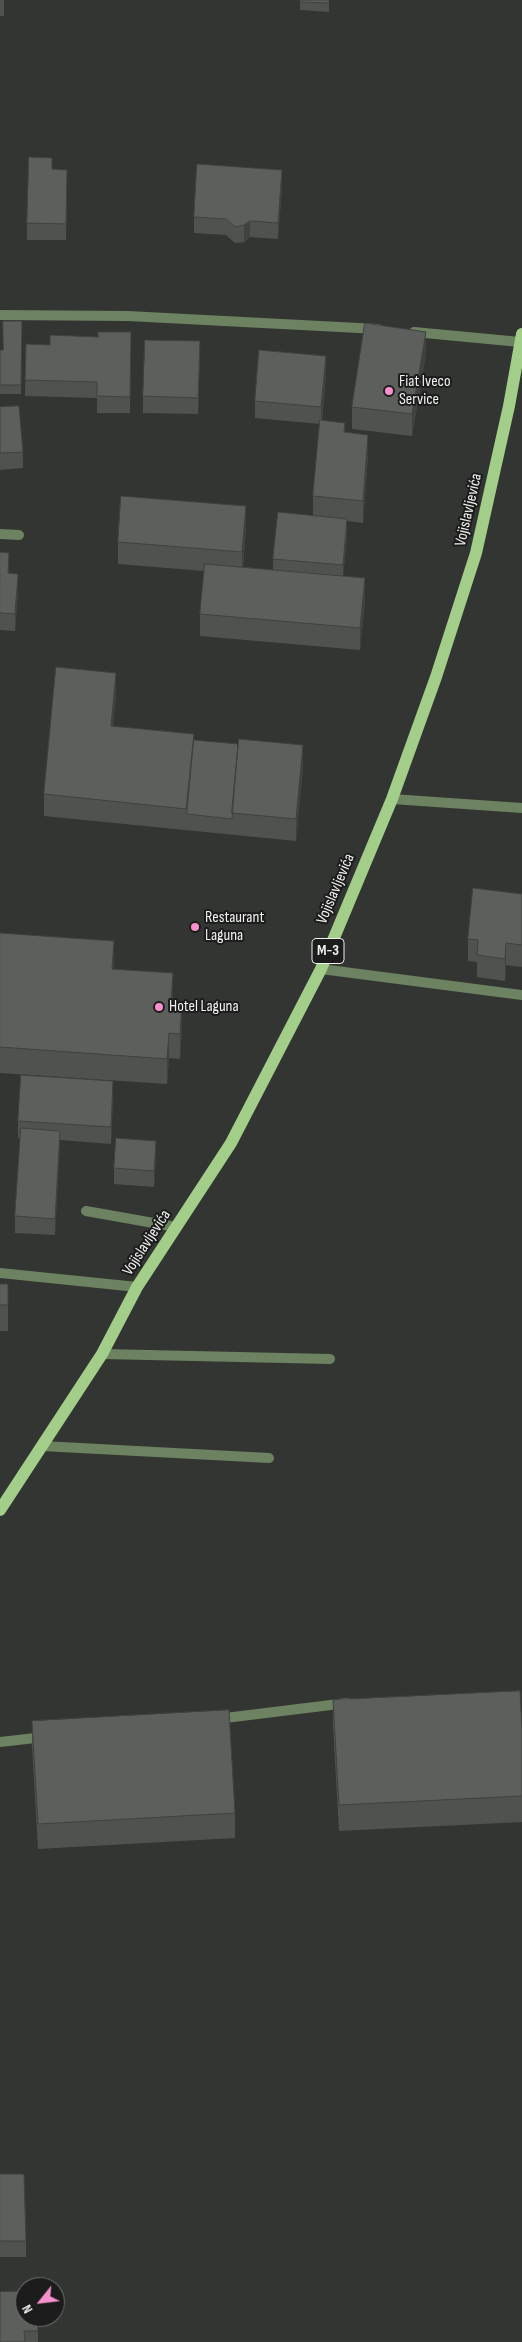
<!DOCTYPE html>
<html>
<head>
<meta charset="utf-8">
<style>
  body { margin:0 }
  #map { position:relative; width:522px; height:2342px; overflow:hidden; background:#333532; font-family:"Sofia Sans Condensed",sans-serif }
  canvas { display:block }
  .north { position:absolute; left:15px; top:2277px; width:50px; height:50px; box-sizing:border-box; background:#1b1c1b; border:1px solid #707270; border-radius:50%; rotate:241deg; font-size:14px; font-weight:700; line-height:20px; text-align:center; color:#f0f2f0 }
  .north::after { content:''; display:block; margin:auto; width:18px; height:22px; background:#f790cd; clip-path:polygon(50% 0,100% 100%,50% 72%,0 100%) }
</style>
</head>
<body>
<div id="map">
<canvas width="522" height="2342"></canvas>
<div class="north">N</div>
</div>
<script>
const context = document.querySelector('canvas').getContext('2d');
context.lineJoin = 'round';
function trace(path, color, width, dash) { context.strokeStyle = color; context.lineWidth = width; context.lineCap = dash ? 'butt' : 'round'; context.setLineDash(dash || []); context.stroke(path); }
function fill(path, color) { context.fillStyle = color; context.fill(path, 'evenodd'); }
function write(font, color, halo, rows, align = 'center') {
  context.font = font + ' "Sofia Sans Condensed",sans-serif'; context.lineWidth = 4; context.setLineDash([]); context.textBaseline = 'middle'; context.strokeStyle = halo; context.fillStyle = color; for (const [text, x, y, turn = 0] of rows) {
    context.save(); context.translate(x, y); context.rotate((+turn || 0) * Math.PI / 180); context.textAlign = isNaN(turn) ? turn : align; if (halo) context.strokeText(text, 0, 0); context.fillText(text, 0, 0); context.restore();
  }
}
const lane = new Path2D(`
  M 321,969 L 522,995
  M 86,1211 L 176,1227
  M 0,1273 L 137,1287
  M 102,1354 L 330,1359
  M 42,1446 L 269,1458
  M 217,1719 L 347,1703
  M 0,1742 L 44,1737`);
const street = new Path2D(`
  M 0,315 L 128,316 L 378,329
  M 414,332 L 520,342
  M 0,534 L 19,535
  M 392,799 L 522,808`);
const primary = new Path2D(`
  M 0,1510 L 102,1354 L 137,1287 L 231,1143 L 321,969 L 392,799 L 436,677 L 476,553 L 509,406 L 522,334`);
const wall = new Path2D(`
  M 0,0 L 4,0 L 4,16 L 0,16 Z
  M 300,0 L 329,0 L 329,12 L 300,10 Z
  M 67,186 L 66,240 L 27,240 L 27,223 Z
  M 282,187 L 278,239 L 250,237 L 244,242 L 235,243 L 226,235 L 194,233 L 194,217 Z
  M 22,321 L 21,394 L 0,394 L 0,350 L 3,350 Z
  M 131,332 L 130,413 L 97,413 L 97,398 L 25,396 L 26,344 L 50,345 L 98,337 Z
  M 426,354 L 412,436 L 352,429 L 352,407 Z
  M 200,358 L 198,414 L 143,413 L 143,396 Z
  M 326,373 L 322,421 L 345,432 L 368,456 L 363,523 L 347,521 L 347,535 L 343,576 L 365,600 L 360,650 L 200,636 L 200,614 L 204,571 L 118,564 L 118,542 L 246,528 L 243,567 L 273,570 L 273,559 L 313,515 L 313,496 L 320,424 L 255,418 L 255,401 Z
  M 0,407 L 23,452 L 23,468 L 0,470 Z
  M 0,552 L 9,569 L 9,574 L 18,591 L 15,631 L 0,630 Z
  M 116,694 L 113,726 L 194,740 L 303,767 L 296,841 L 44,816 L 44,794 Z
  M 522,894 L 522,967 L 506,965 L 505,981 L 477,977 L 477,962 L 468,961 L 468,939 Z
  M 0,933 L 172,1001 L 182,1028 L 180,1059 L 169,1058 L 167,1084 L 0,1073 Z
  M 113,1097 L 111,1144 L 60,1140 L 55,1235 L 15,1233 L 15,1216 L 20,1138 L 18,1138 L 18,1121 Z
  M 156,1157 L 154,1187 L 114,1184 L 114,1168 Z
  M 0,1284 L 8,1284 L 8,1331 L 0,1331 Z
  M 333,1700 L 522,1729 L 522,1822 L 339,1831 L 333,1726 Z
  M 32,1721 L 235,1813 L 235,1838 L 38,1849 L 32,1746 Z
  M 0,2174 L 26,2241 L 26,2257 L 0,2257 Z
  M 0,2292 L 38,2331 L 38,2342 L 0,2342 Z`);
const shadedWall = new Path2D(`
  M 282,170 L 282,187 L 278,239 L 278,223 Z
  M 250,221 L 250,237 L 244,242 L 244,225 Z
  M 426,332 L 426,354 L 412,436 L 412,414 Z
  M 326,356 L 326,373 L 321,424 L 321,407 Z
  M 368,435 L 368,456 L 363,523 L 363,501 Z
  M 246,506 L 246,528 L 242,574 L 242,552 Z
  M 347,519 L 347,535 L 343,581 L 343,565 Z
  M 9,553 L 9,569 L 8,590 L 8,573 Z
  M 18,574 L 18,591 L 15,631 L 15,614 Z
  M 365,578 L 365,600 L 360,650 L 360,628 Z
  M 116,673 L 116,694 L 111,748 L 111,726 Z
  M 303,745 L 303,767 L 296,841 L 296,819 Z
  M 114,941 L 114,967 L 112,995 L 112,969 Z
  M 506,943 L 506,965 L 505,981 L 505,959 Z
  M 173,973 L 173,999 L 171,1027 L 171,1001 Z
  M 182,1002 L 182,1028 L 180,1059 L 180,1034 Z
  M 169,1033 L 169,1058 L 167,1084 L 167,1059 Z
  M 113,1081 L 113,1097 L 111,1144 L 111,1127 Z
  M 60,1131 L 60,1147 L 55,1235 L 55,1219 Z
  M 156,1141 L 156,1157 L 154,1187 L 154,1171 Z`);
const building = new Path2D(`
  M 300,0 L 329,0 L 329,3 L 300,2 Z
  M 29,157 L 52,158 L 52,169 L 67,170 L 66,224 L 27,223 Z
  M 197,164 L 282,170 L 278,223 L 250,221 L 244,225 L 235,227 L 226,219 L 194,217 Z
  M 3,321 L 22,321 L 21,385 L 0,385 L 0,350 L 3,350 Z
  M 365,323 L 426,332 L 412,414 L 352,407 Z
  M 98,332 L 131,332 L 130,397 L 97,396 L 97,382 L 25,380 L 26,344 L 50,345 L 50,335 L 98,337 Z
  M 145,340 L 200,341 L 198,398 L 143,396 Z
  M 259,350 L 326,356 L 321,407 L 255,401 Z
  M 19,406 L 23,452 L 0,453 L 0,407 Z
  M 320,420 L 345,423 L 344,432 L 368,435 L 363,501 L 313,496 Z
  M 121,496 L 246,506 L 242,552 L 118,542 Z
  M 278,512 L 347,519 L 343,565 L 273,559 Z
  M 0,552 L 9,553 L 8,573 L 18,574 L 15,614 L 0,613 Z
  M 205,564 L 365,578 L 360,628 L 200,614 Z
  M 56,667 L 116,673 L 111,726 L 194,734 L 186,809 L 44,794 Z
  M 239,739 L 303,745 L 296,819 L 232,813 Z
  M 194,740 L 238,744 L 232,819 L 187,814 Z
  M 473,888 L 522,894 L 522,945 L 506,943 L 505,959 L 477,955 L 478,940 L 468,939 Z
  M 0,933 L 114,941 L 112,969 L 173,973 L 171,1001 L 182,1002 L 180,1034 L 169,1033 L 167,1059 L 0,1047 Z
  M 21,1075 L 113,1081 L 111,1127 L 18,1121 Z
  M 21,1128 L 60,1131 L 55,1219 L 15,1216 Z
  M 116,1138 L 156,1141 L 154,1171 L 114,1168 Z
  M 0,1284 L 8,1284 L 8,1305 L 0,1305 Z
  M 520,1691 L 522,1729 L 522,1796 L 339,1805 L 333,1700 Z
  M 229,1710 L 235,1813 L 38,1824 L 32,1721 Z
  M 0,2174 L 24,2174 L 26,2241 L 0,2241 Z
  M 25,2291 L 25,2317 L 37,2317 L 38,2331 L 24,2331 L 25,2342 L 0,2342 L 0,2292 Z`);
const markers = [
  [389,391,5,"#f790cd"],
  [195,927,5,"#f790cd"],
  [159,1007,5,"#f790cd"]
];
const shields = [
  [328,951,32]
];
const shieldNames = [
  ["M-3",328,951]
];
const poiNames = [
  ["Fiat Iveco",399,382],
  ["Service",399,400],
  ["Restaurant",205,918],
  ["Laguna",205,936],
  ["Hotel Laguna",169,1007]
];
const streetNames = [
  ["Vojislavljevića",469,510,-77],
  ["Vojislavljevića",336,889,-67],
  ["Vojislavljevića",147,1243,-57]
];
trace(lane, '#6c8260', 10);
trace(street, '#6c8260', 10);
trace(primary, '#a2ce89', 12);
fill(wall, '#4f524e');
fill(shadedWall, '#404240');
fill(building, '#5c5f5b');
trace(building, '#404240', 1);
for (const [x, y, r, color] of markers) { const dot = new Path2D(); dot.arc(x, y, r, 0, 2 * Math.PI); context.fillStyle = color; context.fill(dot); trace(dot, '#1b1c1b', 2); }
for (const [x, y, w] of shields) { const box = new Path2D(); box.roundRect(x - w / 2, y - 12.5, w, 25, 4); context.fillStyle = '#1b1c1b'; context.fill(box); trace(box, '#f0f2f0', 1); }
write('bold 15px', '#f0f2f0', null, shieldNames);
write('16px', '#f0f2f0', '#1b1c1b', poiNames, 'left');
write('16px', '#f0f2f0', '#1b1c1b', streetNames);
</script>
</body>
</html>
